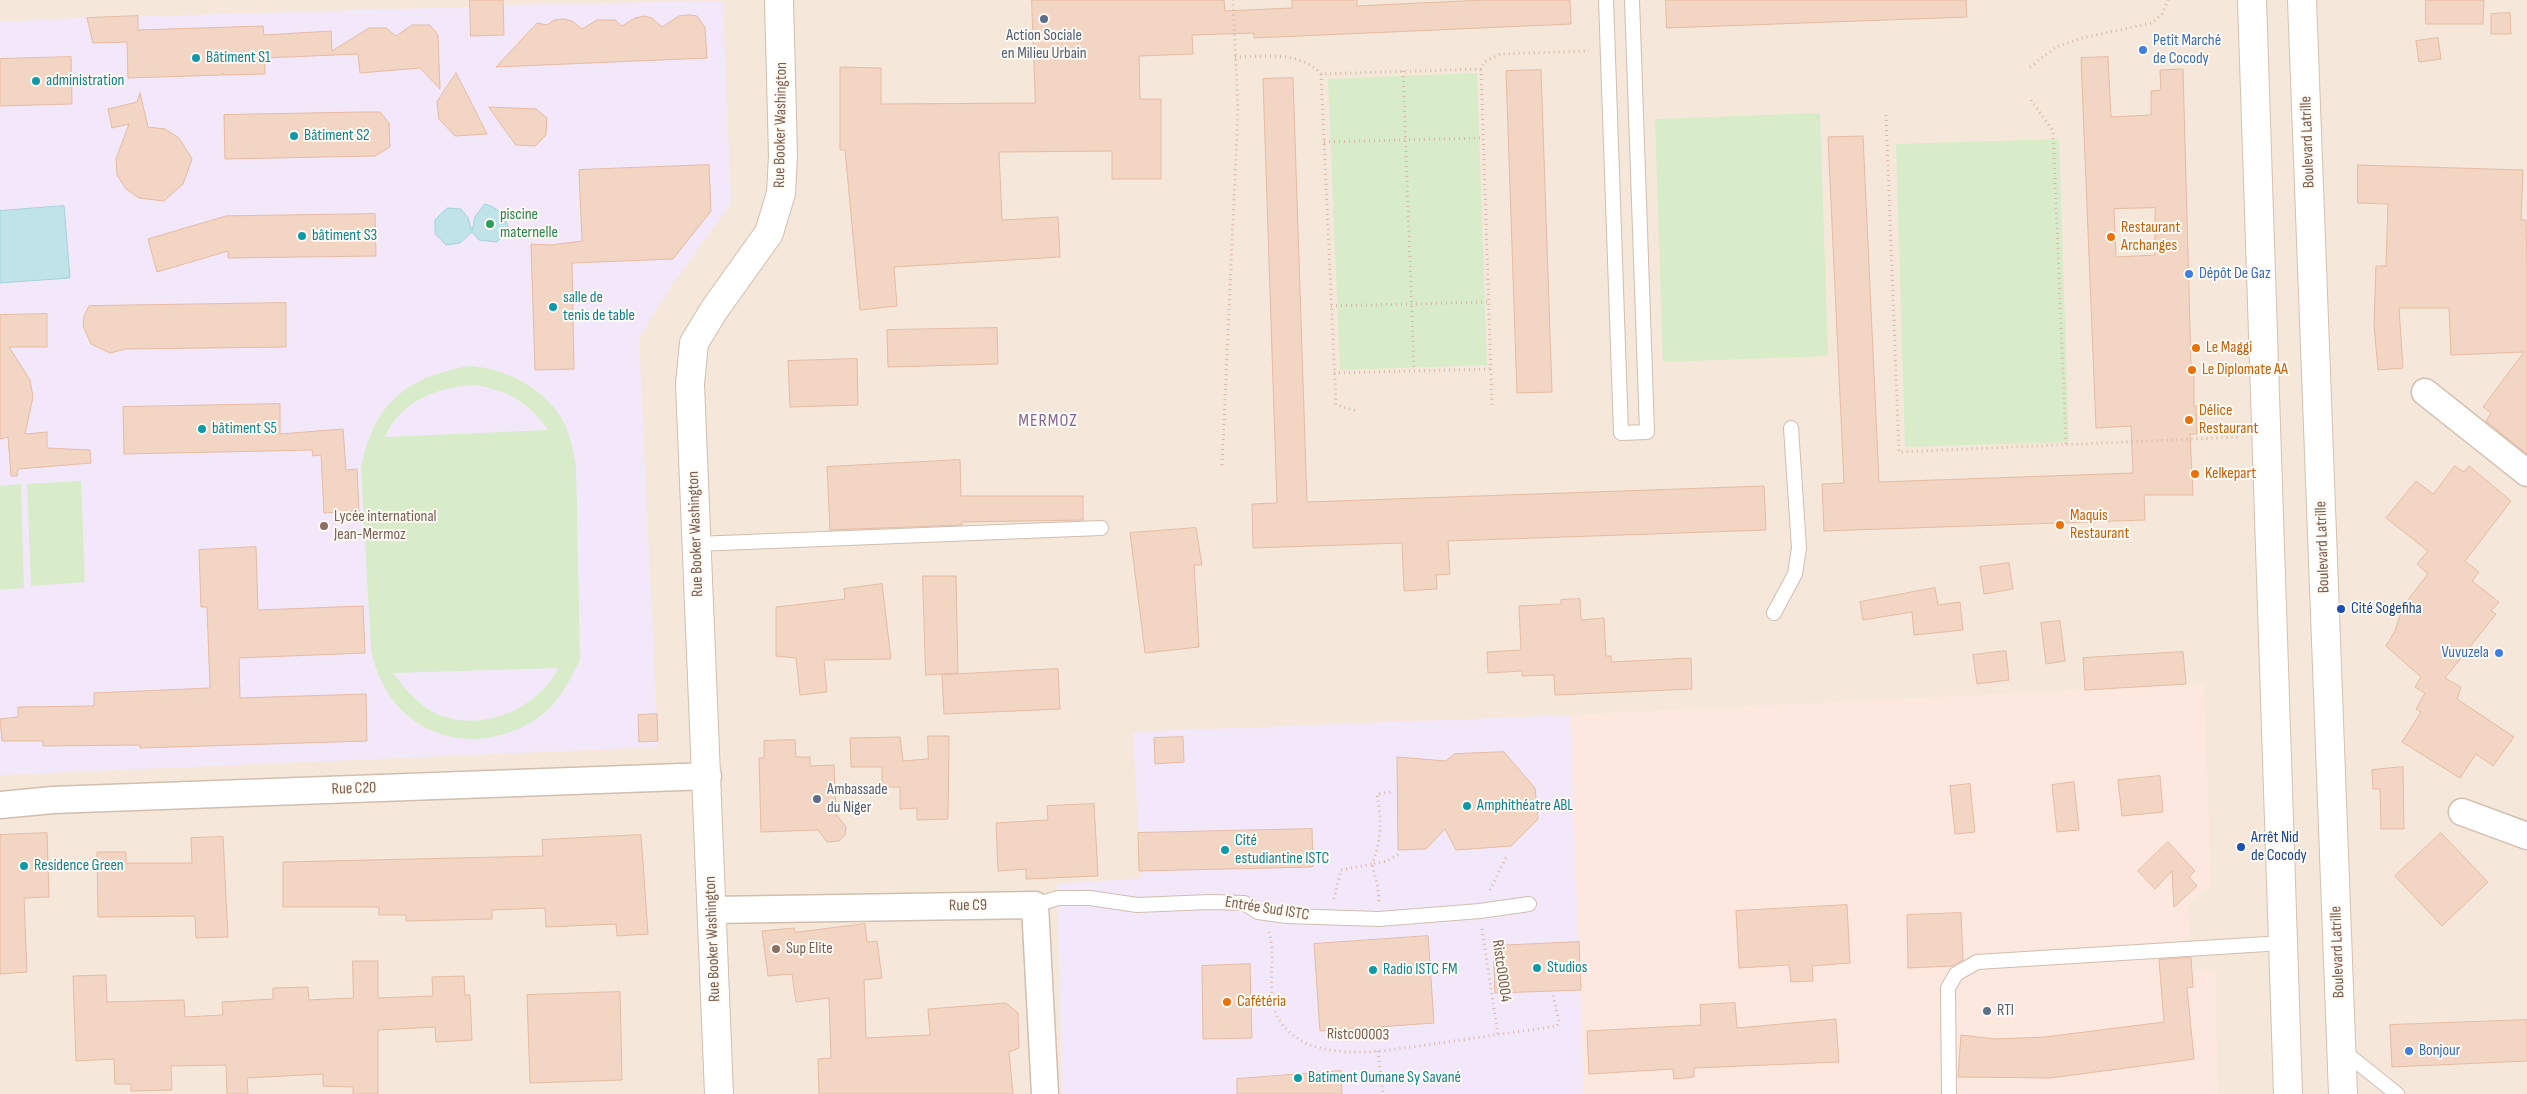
<!DOCTYPE html>
<html>
<head>
<meta charset="utf-8">
<style>
  body { margin:0 }
  canvas { display:block; background:#fdf6ec }
</style>
</head>
<body>
<canvas width="2527" height="1094"></canvas>
<script>
const context = document.querySelector('canvas').getContext('2d');
context.lineJoin = 'round';
function fill(path, color) { context.fillStyle = color; context.fill(path, 'evenodd'); }
function trace(path, color, width, dash) { context.strokeStyle = color; context.lineWidth = width; context.lineCap = dash ? 'butt' : 'round'; context.setLineDash(dash || []); context.stroke(path); }
function write(font, color, halo, rows, align = 'center') {
  context.font = font + ' "Sofia Sans Condensed",sans-serif'; context.lineWidth = 4; context.setLineDash([]); context.textBaseline = 'middle'; context.strokeStyle = halo; context.fillStyle = color; for (const [text, x, y, turn = 0] of rows) {
    context.save(); context.translate(x, y); context.rotate((+turn || 0) * Math.PI / 180); context.textAlign = isNaN(turn) ? turn : align; if (halo) context.strokeText(text, 0, 0); context.fillText(text, 0, 0); context.restore();
  }
}
const residential = new Path2D(`
  M 0,0 L 2527,0 L 2527,1094 L 0,1094 Z`);
const commercial = new Path2D(`
  M 2204,684 L 2211,885 L 2188,904 L 2190,939 L 2185,939 L 2185,949 L 2186,972 L 2215,970 L 2218,1094 L 1584,1094 L 1570,715 Z`);
const education = new Path2D(`
  M 470,0 L 503,0 L 504,5 L 723,1 L 731,204 L 673,283 L 639,338 L 658,747 L 0,775 L 0,22 L 80,18 L 469,7 Z
  M 1570,715 L 1584,1094 L 1062,1094 L 1057,884 L 1141,878 L 1133,732 Z`);
const green = new Path2D(`
  M 1477,73 L 1487,365 L 1340,370 L 1328,79 Z
  M 1820,113 L 1828,356 L 1663,362 L 1655,119 Z
  M 2059,139 L 2069,442 L 1905,447 L 1896,144 Z
  M 469,366 C 504,368 538,385 559,414 C 569,429 573,448 576,466 L 580,660 C 569,682 557,706 535,720 C 465,763 386,730 371,649 L 361,469 C 373,404 406,377 469,366 ZM 476,385 C 508,391 529,402 548,430 L 385,437 C 401,400 438,387 476,385 ZM 558,668 C 540,707 487,730 445,717 C 423,710 407,692 393,673 Z
  M 81,481 L 85,582 L 31,586 L 27,484 Z
  M 21,484 L 24,588 L 0,590 L 0,486 Z`);
const water = new Path2D(`
  M 485,204 C 499,208 505,215 509,229 L 497,242 L 479,240 L 472,232 L 460,243 L 446,245 L 435,234 L 435,220 L 447,208 L 461,209 L 468,218 L 472,231 L 475,217 Z
  M 64,206 L 70,278 L 0,283 L 0,211 Z`);
const building = new Path2D(`
  M 470,0 L 503,0 L 504,35 L 471,36 Z
  M 1032,0 L 1224,0 L 1225,11 L 1292,8 L 1292,0 L 1357,0 L 1357,6 L 1483,0 L 1570,0 L 1571,24 L 1254,38 L 1254,33 L 1192,35 L 1193,54 L 1139,56 L 1140,99 L 1161,99 L 1161,179 L 1112,179 L 1112,151 L 999,152 L 1002,220 L 1058,217 L 1060,257 L 894,267 L 897,306 L 860,310 L 845,150 L 840,150 L 840,67 L 881,68 L 881,104 L 1035,103 Z
  M 1666,0 L 1966,0 L 1967,17 L 1667,28 Z
  M 2426,0 L 2484,0 L 2483,24 L 2426,24 Z
  M 2510,13 L 2511,34 L 2491,34 L 2491,14 Z
  M 690,15 L 697,16 L 705,27 L 707,58 L 496,67 L 537,23 L 547,25 L 554,20 L 564,19 L 572,21 L 582,29 L 597,20 L 615,20 L 622,26 L 635,18 L 645,16 L 652,18 L 662,27 L 679,16 Z
  M 138,16 L 138,30 L 263,26 L 264,35 L 331,31 L 332,51 L 369,28 L 386,28 L 396,36 L 412,25 L 430,25 L 438,35 L 440,89 L 420,68 L 360,73 L 358,54 L 265,58 L 265,74 L 223,75 L 223,73 L 222,75 L 128,78 L 127,42 L 93,43 L 87,18 Z
  M 2438,38 L 2441,59 L 2419,62 L 2416,41 Z
  M 71,57 L 72,104 L 0,106 L 0,59 Z
  M 2108,57 L 2111,117 L 2151,115 L 2151,91 L 2161,90 L 2160,70 L 2183,69 L 2191,365 L 2194,365 L 2194,406 L 2196,406 L 2197,434 L 2190,434 L 2193,495 L 2144,495 L 2145,520 L 1824,531 L 1822,484 L 1844,483 L 1828,137 L 1863,136 L 1879,482 L 2133,473 L 2131,426 L 2096,428 L 2081,58 ZM 2155,208 L 2155,255 L 2116,257 L 2114,209 Z
  M 1541,70 L 1552,392 L 1517,393 L 1506,71 Z
  M 456,73 L 475,110 L 487,134 L 455,136 L 439,119 L 437,102 Z
  M 1293,78 L 1307,502 L 1764,486 L 1766,530 L 1448,541 L 1450,574 L 1436,575 L 1437,589 L 1404,591 L 1402,543 L 1253,548 L 1252,504 L 1277,503 L 1263,79 Z
  M 140,93 L 148,127 L 165,129 L 179,138 L 192,159 L 183,184 L 164,201 L 139,198 L 126,189 L 117,175 L 116,159 L 129,124 L 112,128 L 108,109 L 137,102 Z
  M 489,107 L 536,109 L 547,118 L 546,135 L 535,146 L 516,145 Z
  M 362,112 L 380,112 L 389,123 L 390,147 L 375,156 L 225,159 L 224,115 Z
  M 709,165 L 711,211 L 673,259 L 572,263 L 574,369 L 535,370 L 531,244 L 551,245 L 582,241 L 579,170 Z
  M 2358,165 L 2523,170 L 2521,220 L 2526,220 L 2527,268 L 2527,454 L 2486,421 L 2491,413 L 2483,407 L 2524,352 L 2451,355 L 2449,308 L 2399,308 L 2403,368 L 2378,370 L 2374,325 L 2376,266 L 2386,266 L 2388,204 L 2358,203 Z
  M 375,214 L 376,256 L 228,258 L 228,251 L 157,272 L 148,239 L 226,216 Z
  M 286,303 L 286,347 L 126,349 L 110,353 L 91,344 L 83,326 L 84,316 L 89,306 Z
  M 47,314 L 47,347 L 9,347 L 30,380 L 33,397 L 25,434 L 47,432 L 47,448 L 90,450 L 91,463 L 18,469 L 17,476 L 11,476 L 8,437 L 0,439 L 0,315 Z
  M 997,328 L 998,364 L 888,367 L 887,330 Z
  M 857,359 L 858,405 L 790,407 L 788,361 Z
  M 280,404 L 280,434 L 343,429 L 346,470 L 357,469 L 359,511 L 324,513 L 321,455 L 313,456 L 312,450 L 124,454 L 123,407 Z
  M 960,460 L 961,496 L 1083,496 L 1083,520 L 962,522 L 962,525 L 830,530 L 827,467 Z
  M 2455,466 L 2464,472 L 2469,466 L 2511,501 L 2465,561 L 2479,572 L 2472,581 L 2499,602 L 2491,611 L 2496,614 L 2445,678 L 2461,687 L 2457,699 L 2514,737 L 2493,766 L 2476,754 L 2460,778 L 2402,742 L 2421,712 L 2416,709 L 2425,693 L 2415,687 L 2421,677 L 2386,646 L 2395,631 L 2403,606 L 2428,574 L 2417,564 L 2428,551 L 2386,518 L 2416,481 L 2433,494 Z
  M 1196,528 L 1202,565 L 1194,565 L 1199,647 L 1145,653 L 1130,533 Z
  M 256,547 L 258,610 L 363,606 L 365,653 L 239,658 L 240,698 L 366,694 L 367,741 L 140,748 L 140,745 L 43,746 L 43,741 L 2,741 L 0,719 L 18,717 L 18,707 L 94,706 L 94,693 L 210,688 L 207,607 L 201,607 L 199,550 Z
  M 2009,563 L 2013,589 L 1984,594 L 1980,567 Z
  M 923,576 L 956,576 L 958,673 L 926,675 Z
  M 882,584 L 891,659 L 824,660 L 827,692 L 800,695 L 796,658 L 776,656 L 776,607 L 845,599 L 844,589 Z
  M 1935,588 L 1938,605 L 1960,602 L 1963,630 L 1914,635 L 1912,612 L 1863,620 L 1860,602 Z
  M 1580,599 L 1581,620 L 1604,618 L 1606,656 L 1611,656 L 1611,662 L 1691,658 L 1692,689 L 1555,695 L 1554,675 L 1522,676 L 1522,671 L 1488,673 L 1487,652 L 1521,650 L 1519,606 L 1561,604 L 1561,600 Z
  M 2060,621 L 2065,661 L 2046,664 L 2041,623 Z
  M 2006,651 L 2009,680 L 1977,684 L 1973,655 Z
  M 2183,652 L 2186,684 L 2085,690 L 2083,658 Z
  M 1058,669 L 1060,709 L 944,714 L 942,675 Z
  M 657,714 L 658,741 L 639,742 L 638,715 Z
  M 928,736 L 949,736 L 948,819 L 917,820 L 917,808 L 900,809 L 900,787 L 882,787 L 882,767 L 851,767 L 850,738 L 900,737 L 903,761 L 928,759 Z
  M 1183,737 L 1184,762 L 1155,764 L 1154,738 Z
  M 795,740 L 796,757 L 810,757 L 810,766 L 834,765 L 836,814 L 846,827 L 845,835 L 839,841 L 827,842 L 818,830 L 761,832 L 759,758 L 764,758 L 764,741 Z
  M 1504,752 L 1535,788 L 1538,819 L 1511,846 L 1456,850 L 1445,829 L 1426,849 L 1398,850 L 1397,757 L 1446,761 L 1454,754 Z
  M 2403,767 L 2404,829 L 2381,829 L 2380,789 L 2373,789 L 2372,770 Z
  M 2160,776 L 2163,812 L 2122,816 L 2118,780 Z
  M 2074,782 L 2079,830 L 2057,832 L 2052,785 Z
  M 1970,784 L 1975,832 L 1955,834 L 1950,786 Z
  M 1094,804 L 1098,876 L 1026,879 L 1026,869 L 998,871 L 996,823 L 1048,820 L 1047,806 Z
  M 1312,829 L 1313,867 L 1139,871 L 1138,833 Z
  M 47,833 L 49,897 L 24,898 L 27,972 L 0,974 L 0,835 Z
  M 2441,833 L 2488,882 L 2442,926 L 2395,876 Z
  M 641,835 L 648,934 L 617,936 L 616,924 L 546,927 L 545,908 L 492,910 L 492,919 L 406,921 L 406,915 L 379,915 L 379,907 L 283,907 L 283,862 L 543,856 L 542,840 Z
  M 223,837 L 228,937 L 196,938 L 195,916 L 98,917 L 97,852 L 126,852 L 126,863 L 192,863 L 191,838 Z
  M 2168,842 L 2195,871 L 2189,877 L 2197,886 L 2174,907 L 2172,871 L 2155,889 L 2138,871 Z
  M 1847,905 L 1850,963 L 1812,966 L 1813,981 L 1791,982 L 1789,965 L 1739,968 L 1736,911 Z
  M 1961,913 L 1963,960 L 1952,966 L 1908,968 L 1907,915 Z
  M 865,924 L 867,942 L 877,941 L 882,978 L 864,980 L 866,1038 L 930,1035 L 928,1009 L 1006,1003 L 1018,1013 L 1019,1048 L 1009,1052 L 1013,1094 L 819,1094 L 818,1059 L 831,1058 L 829,998 L 796,1002 L 792,974 L 768,976 L 762,931 L 794,928 L 795,932 Z
  M 1428,936 L 1434,1023 L 1320,1031 L 1314,944 Z
  M 1579,942 L 1581,990 L 1495,993 L 1493,946 Z
  M 2191,958 L 2193,987 L 2187,988 L 2194,1059 L 2050,1078 L 1958,1077 L 1961,1035 L 1995,1039 L 2045,1037 L 2164,1022 L 2159,960 Z
  M 353,961 L 378,961 L 378,998 L 433,996 L 432,977 L 464,976 L 465,995 L 470,995 L 472,1040 L 436,1042 L 435,1027 L 378,1030 L 378,1094 L 353,1094 L 353,1087 L 323,1086 L 323,1074 L 247,1078 L 248,1094 L 227,1094 L 226,1065 L 171,1066 L 172,1090 L 131,1091 L 131,1084 L 115,1084 L 114,1059 L 76,1061 L 73,976 L 106,975 L 107,1002 L 184,1000 L 185,1017 L 223,1015 L 222,1002 L 273,999 L 273,988 L 308,987 L 309,1000 L 353,998 Z
  M 1250,964 L 1252,1038 L 1203,1039 L 1202,966 Z
  M 620,992 L 622,1080 L 530,1083 L 527,995 Z
  M 1735,1003 L 1737,1028 L 1836,1019 L 1839,1062 L 1694,1068 L 1694,1077 L 1674,1079 L 1673,1069 L 1589,1074 L 1587,1031 L 1701,1025 L 1700,1005 Z
  M 2527,1020 L 2527,1061 L 2392,1067 L 2390,1025 Z
  M 1341,1071 L 1342,1094 L 1237,1094 L 1237,1079 Z`);
const path = new Path2D(`
  M 1235,57 C 1265,57 1299,50 1321,74 L 1481,69 L 1484,62 L 1500,54 L 1589,51
  M 2030,67 L 2056,47 L 2082,38 L 2152,23 L 2162,14 L 2168,0
  M 1481,69 L 1492,406
  M 1403,71 L 1414,371
  M 1321,74 L 1336,405 L 1357,411
  M 2031,100 L 2053,131 L 2066,444
  M 1886,115 L 1899,452 L 2240,437
  M 1324,142 L 1482,138
  M 1331,306 L 1488,302
  M 1334,373 L 1491,369
  M 1222,465 L 1238,111 L 1233,0
  M 1490,890 L 1507,855
  M 1334,899 L 1341,870 L 1372,864 C 1382,837 1382,822 1377,794 L 1392,792
  M 1379,901 L 1378,888 L 1372,864 L 1387,861 L 1401,853
  M 1482,929 L 1498,1035
  M 1269,932 C 1277,960 1265,992 1278,1018 C 1284,1030 1300,1042 1313,1046 C 1353,1059 1400,1048 1440,1043 C 1479,1037 1518,1032 1557,1026 L 1559,1022 L 1553,995
  M 1378,1051 L 1383,1094`);
const service = new Path2D(`
  M 1606,0 L 1621,433 L 1647,432 L 1632,0
  M 696,544 L 1101,528
  M 1774,613 L 1795,574 L 1799,548 L 1791,428
  M 1035,905 L 1058,898 L 1090,898 L 1137,905 L 1210,902 L 1244,903 L 1258,912 L 1287,916 L 1379,919 L 1480,911 L 1529,904
  M 2342,1050 L 2397,1094
  M 1949,1094 L 1948,988 L 1956,974 L 1977,962 L 2283,943`);
const minor = new Path2D(`
  M 2425,392 L 2527,473
  M 0,805 L 53,800 L 708,776
  M 2462,812 L 2527,836
  M 712,910 L 1035,905 L 1045,1094`);
const tertiary = new Path2D(`
  M 719,1094 L 690,384 L 694,343 L 714,310 L 769,233 L 781,193 L 783,156 L 779,0`);
const secondary = new Path2D(`
  M 2252,0 L 2288,1094
  M 2302,0 L 2343,1094`);
const markers = [
  [1044,19,5,"#5c6f8a"],
  [2143,50,5,"#3f7fe0"],
  [196,58,5,"#0f9aa8"],
  [36,81,5,"#0f9aa8"],
  [294,136,5,"#0f9aa8"],
  [490,224,5,"#2e9e5b"],
  [302,236,5,"#0f9aa8"],
  [2111,237,5,"#e8710a"],
  [2189,274,5,"#3f7fe0"],
  [553,307,5,"#0f9aa8"],
  [2196,348,5,"#e8710a"],
  [2192,370,5,"#e8710a"],
  [2189,420,5,"#e8710a"],
  [202,429,5,"#0f9aa8"],
  [2195,474,5,"#e8710a"],
  [2060,525,5,"#e8710a"],
  [324,526,5,"#8d6e63"],
  [2341,609,5,"#1a4fb4"],
  [2499,653,5,"#3f7fe0"],
  [817,799,5,"#5c6f8a"],
  [1467,806,5,"#0f9aa8"],
  [2241,847,5,"#1a4fb4"],
  [1225,850,5,"#0f9aa8"],
  [24,866,5,"#0f9aa8"],
  [776,949,5,"#8d6e63"],
  [1537,968,5,"#0f9aa8"],
  [1373,970,5,"#0f9aa8"],
  [1227,1002,5,"#e8710a"],
  [1987,1011,5,"#5c6f8a"],
  [2409,1051,5,"#3f7fe0"],
  [1298,1078,5,"#0f9aa8"]
];
const serviceNames = [
  ["Action Sociale",1044,36,"center"],
  ["en Milieu Urbain",1044,54,"center"],
  ["Ambassade",827,790],
  ["du Niger",827,808],
  ["RTI",1997,1011]
];
const shopNames = [
  ["Petit Marché",2153,41],
  ["de Cocody",2153,59],
  ["Dépôt De Gaz",2199,274],
  ["Vuvuzela",2489,653,"right"],
  ["Bonjour",2419,1051]
];
const cultureNames = [
  ["Bâtiment S1",206,58],
  ["administration",46,81],
  ["Bâtiment S2",304,136],
  ["bâtiment S3",312,236],
  ["salle de",563,298],
  ["tenis de table",563,316],
  ["bâtiment S5",212,429],
  ["Amphithéatre ABL",1477,806],
  ["Cité",1235,841],
  ["estudiantine ISTC",1235,859],
  ["Residence Green",34,866],
  ["Studios",1547,968],
  ["Radio ISTC FM",1383,970],
  ["Batiment Oumane Sy Savané",1308,1078]
];
const streetNames = [
  ["Rue Booker Washington",781,125,-89],
  ["Boulevard Latrille",2308,142,-92],
  ["Rue Booker Washington",696,534,-92],
  ["Boulevard Latrille",2323,547,-92],
  ["Rue C20",354,789,-2],
  ["Rue C9",968,906,-1],
  ["Entrée Sud ISTC",1267,909,9],
  ["Rue Booker Washington",713,939,-92],
  ["Boulevard Latrille",2338,952,-92],
  ["Ristc00004",1501,971,82],
  ["Ristc00003",1358,1035,1]
];
const leisureNames = [
  ["piscine",500,215],
  ["maternelle",500,233]
];
const foodNames = [
  ["Restaurant",2121,228],
  ["Archanges",2121,246],
  ["Le Maggi",2206,348],
  ["Le Diplomate AA",2202,370],
  ["Délice",2199,411],
  ["Restaurant",2199,429],
  ["Kelkepart",2205,474],
  ["Maquis",2070,516],
  ["Restaurant",2070,534],
  ["Cafétéria",1237,1002]
];
const educationNames = [
  ["Lycée international",334,517],
  ["Jean-Mermoz",334,535],
  ["Sup Elite",786,949]
];
const transitNames = [
  ["Cité Sogefiha",2351,609],
  ["Arrêt Nid",2251,838],
  ["de Cocody",2251,856]
];
const neighbourhoodNames = [
  ["MERMOZ",1048,421]
];
fill(residential, '#f5e8da');
fill(commercial, '#fde8e0');
fill(education, '#f3e8fa');
fill(green, '#d8ecc9');
fill(water, '#bfe3e8');
trace(water, '#a5d3da', 1);
fill(building, '#f3d5c3');
trace(building, '#e6bba3', 1);
trace(service, '#d1beb0', 16);
trace(minor, '#d1beb0', 29);
trace(tertiary, '#d1beb0', 30);
trace(secondary, '#d6c0b0', 30);
trace(path, '#d9b8a5', 3, [1, 4]);
trace(service, '#fff', 14);
trace(minor, '#fff', 26);
trace(tertiary, '#fff', 28);
trace(secondary, '#fff', 28);
for (const [x, y, r, color] of markers) { const dot = new Path2D(); dot.arc(x, y, r, 0, 2 * Math.PI); context.fillStyle = color; context.fill(dot); trace(dot, '#fffaf3', 2); }
write('16px', '#4e5e75', '#fffaf3', serviceNames, 'left');
write('16px', '#366cbe', '#fffaf3', shopNames, 'left');
write('16px', '#0d838f', '#fffaf3', cultureNames, 'left');
write('16px', '#7a5c4d', '#fffaf3', streetNames);
write('16px', '#27864d', '#fffaf3', leisureNames, 'left');
write('16px', '#c56008', '#fffaf3', foodNames, 'left');
write('16px', '#785e54', '#fffaf3', educationNames, 'left');
write('16px', '#164399', '#fffaf3', transitNames, 'left');
context.letterSpacing = '1px';
write('18px', '#846695', '#fffaf3', neighbourhoodNames);
context.letterSpacing = '0px';
</script>
</body>
</html>
